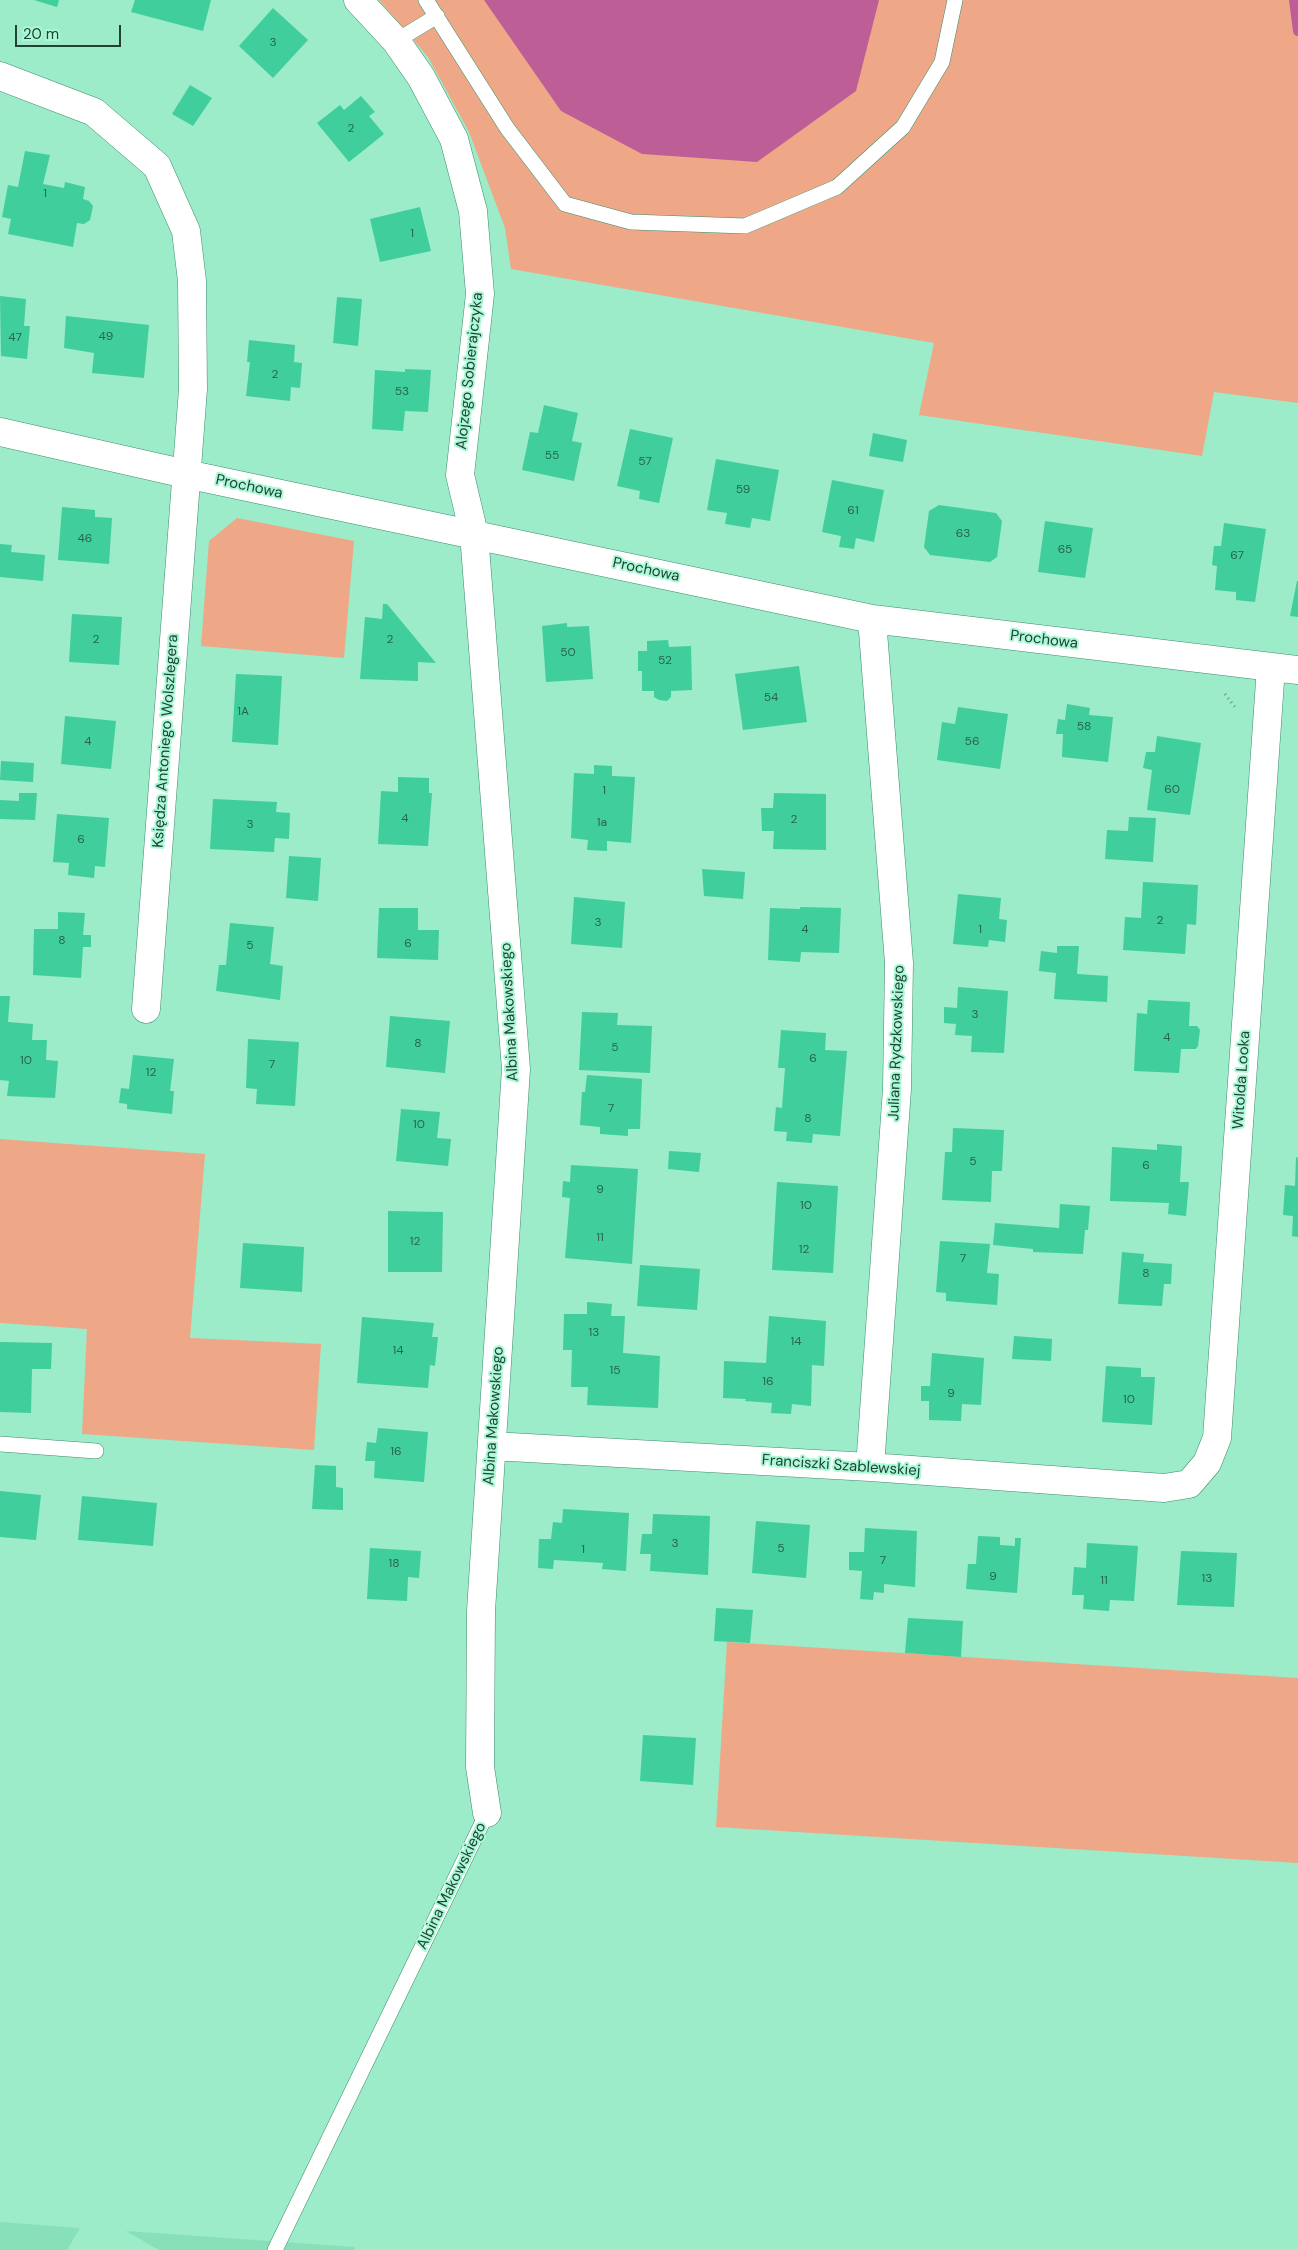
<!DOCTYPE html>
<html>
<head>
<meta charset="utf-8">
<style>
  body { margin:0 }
  #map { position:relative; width:1298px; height:2250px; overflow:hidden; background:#9cebc9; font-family:"DM Sans",sans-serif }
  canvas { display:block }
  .scale { position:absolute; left:15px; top:25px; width:106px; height:22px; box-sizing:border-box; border:2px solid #214234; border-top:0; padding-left:6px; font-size:15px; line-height:18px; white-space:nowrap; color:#214234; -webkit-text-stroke:4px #a9f8d6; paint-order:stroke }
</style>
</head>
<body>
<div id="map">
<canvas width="1298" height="2250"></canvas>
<div class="scale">20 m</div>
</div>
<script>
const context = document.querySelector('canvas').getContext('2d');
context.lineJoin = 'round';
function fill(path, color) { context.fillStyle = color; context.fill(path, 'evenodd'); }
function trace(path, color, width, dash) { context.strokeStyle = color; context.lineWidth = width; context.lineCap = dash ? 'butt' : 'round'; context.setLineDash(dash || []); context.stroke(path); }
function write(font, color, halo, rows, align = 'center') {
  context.font = font + ' "DM Sans",sans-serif'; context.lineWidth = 4; context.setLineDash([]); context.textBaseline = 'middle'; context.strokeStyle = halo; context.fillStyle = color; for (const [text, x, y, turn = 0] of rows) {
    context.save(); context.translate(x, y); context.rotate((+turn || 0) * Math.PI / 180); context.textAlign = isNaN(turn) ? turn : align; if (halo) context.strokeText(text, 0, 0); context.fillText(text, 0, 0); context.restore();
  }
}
const built = new Path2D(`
  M 0,2222 L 80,2228 L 67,2250 L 0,2250 Z
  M 126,2231 L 355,2247 L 355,2250 L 159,2250 Z`);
const green = new Path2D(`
  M 379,0 L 1298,0 L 1298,403 L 1214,392 L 1202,456 L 919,415 L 934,343 L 511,269 L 505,228 L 469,132 L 428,57 Z
  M 237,518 L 354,541 L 344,658 L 201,646 L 209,541 Z
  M 0,1139 L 205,1154 L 190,1338 L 321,1344 L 314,1450 L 82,1434 L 87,1329 L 0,1323 Z
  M 727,1642 L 1298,1678 L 1298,1863 L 716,1827 Z`);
const water = new Path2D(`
  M 484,0 L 879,0 L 856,91 L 757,162 L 642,154 L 561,111 Z`);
const stream = new Path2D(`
  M 1294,0 L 1298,31`);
const building = new Path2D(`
  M 34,0 L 59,0 L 57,7 Z
  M 135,0 L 211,0 L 203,31 L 131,12 Z
  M 273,8 L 308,40 L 273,78 L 239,46 Z
  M 190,85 L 212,98 L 193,126 L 172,114 Z
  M 361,96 L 375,112 L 369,116 L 384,134 L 349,162 L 317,123 L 340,105 L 344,110 Z
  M 25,151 L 50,155 L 43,184 L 64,188 L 65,182 L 85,187 L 83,199 L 89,201 L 93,206 L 90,220 L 84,224 L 77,223 L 73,247 L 8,234 L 11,219 L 2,217 L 8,185 L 18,187 Z
  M 420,207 L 431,251 L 380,262 L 370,219 Z
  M 0,296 L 26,299 L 24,326 L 30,326 L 27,359 L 1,356 Z
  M 337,297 L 362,299 L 358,346 L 333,343 Z
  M 66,316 L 149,325 L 144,378 L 92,373 L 94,353 L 64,348 Z
  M 249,340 L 295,345 L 294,362 L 302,363 L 300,388 L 291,387 L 290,401 L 246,396 L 250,362 L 247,362 Z
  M 405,369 L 431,370 L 428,412 L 405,411 L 403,431 L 372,429 L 375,370 L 405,372 Z
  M 544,405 L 578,413 L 572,441 L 582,443 L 574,481 L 522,470 L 530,432 L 538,433 Z
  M 630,429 L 673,438 L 659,503 L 639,499 L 640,491 L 617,486 Z
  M 873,433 L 907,440 L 903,462 L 869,456 Z
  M 716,459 L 779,470 L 770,521 L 752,518 L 750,528 L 725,524 L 727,513 L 707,510 Z
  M 832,480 L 884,490 L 874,542 L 856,538 L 854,549 L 839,547 L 841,536 L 822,532 Z
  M 939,505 L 996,513 L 1002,521 L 997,557 L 990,562 L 930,555 L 924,547 L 929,511 Z
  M 62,507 L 95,510 L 95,517 L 112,518 L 109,564 L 58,560 Z
  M 1045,521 L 1093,528 L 1085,578 L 1038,572 Z
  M 1224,523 L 1266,529 L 1255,602 L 1236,600 L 1236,592 L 1215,590 L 1217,566 L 1212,565 L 1214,546 L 1221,546 Z
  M 0,544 L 12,545 L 11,552 L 45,555 L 43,581 L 0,577 Z
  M 1297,581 L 1298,581 L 1298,617 L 1290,616 Z
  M 383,604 L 387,604 L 436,663 L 418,662 L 418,681 L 360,679 L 365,617 L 382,619 Z
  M 72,614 L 122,617 L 119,665 L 69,662 Z
  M 567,623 L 567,627 L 589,626 L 593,679 L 546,682 L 542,626 Z
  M 668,640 L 669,647 L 691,646 L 692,690 L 671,691 L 671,697 L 667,701 L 659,700 L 654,697 L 654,691 L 642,691 L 642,671 L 638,671 L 638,651 L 647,651 L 647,641 Z
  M 799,666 L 807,722 L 743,730 L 735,674 Z
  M 236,674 L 282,676 L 278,745 L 232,742 Z
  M 1067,704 L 1090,708 L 1089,715 L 1113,717 L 1108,762 L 1062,757 L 1063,734 L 1056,734 L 1058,719 L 1065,720 Z
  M 958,707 L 1008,714 L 1000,769 L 937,760 L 942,722 L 955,724 Z
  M 65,716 L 116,721 L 111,769 L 61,764 Z
  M 1157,736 L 1201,743 L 1190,815 L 1147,810 L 1152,770 L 1143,768 L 1146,752 L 1155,752 Z
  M 1,761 L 34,763 L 33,782 L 0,780 Z
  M 594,765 L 612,766 L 612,776 L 635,777 L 631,843 L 607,841 L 607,851 L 587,850 L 588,840 L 571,838 L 574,773 L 594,774 Z
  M 398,777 L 429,778 L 429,793 L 432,793 L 428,846 L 378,844 L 381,791 L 398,792 Z
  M 19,793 L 37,793 L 35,820 L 0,819 L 0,800 L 19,801 Z
  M 774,793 L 826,794 L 826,850 L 773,849 L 774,831 L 762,831 L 761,808 L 773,808 Z
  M 213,799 L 277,802 L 276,812 L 290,813 L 289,839 L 275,838 L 274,852 L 210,849 Z
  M 57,814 L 109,818 L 105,867 L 95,866 L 94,878 L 68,875 L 69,863 L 53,862 Z
  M 1129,817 L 1156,818 L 1153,862 L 1105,859 L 1107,830 L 1128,831 Z
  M 289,856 L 321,858 L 318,901 L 286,898 Z
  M 702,869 L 745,872 L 743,899 L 704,896 Z
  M 1143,882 L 1198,885 L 1196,925 L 1187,924 L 1185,954 L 1123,950 L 1125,917 L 1141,918 Z
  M 958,894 L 1001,898 L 999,919 L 1007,920 L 1005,942 L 989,940 L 988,947 L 953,944 Z
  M 574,897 L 625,902 L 622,948 L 571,944 Z
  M 800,907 L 841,908 L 839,953 L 801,952 L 800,962 L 768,960 L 770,908 L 800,909 Z
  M 379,908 L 418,908 L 418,930 L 439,930 L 438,960 L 377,958 Z
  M 58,912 L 85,913 L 83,935 L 91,935 L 91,947 L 83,947 L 81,978 L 33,975 L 34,929 L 58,929 Z
  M 230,923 L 274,927 L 270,964 L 283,966 L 280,1000 L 216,991 L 219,965 L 226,965 Z
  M 1057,946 L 1079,946 L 1077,974 L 1108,976 L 1107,1002 L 1054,999 L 1056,973 L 1039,971 L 1041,951 L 1057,953 Z
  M 958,987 L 1008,991 L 1004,1053 L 971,1052 L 972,1036 L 955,1035 L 956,1024 L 944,1023 L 944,1007 L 957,1008 Z
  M 0,996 L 10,996 L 8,1022 L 33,1024 L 32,1040 L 47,1040 L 46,1060 L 58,1061 L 55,1098 L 7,1096 L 9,1081 L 0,1080 Z
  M 1148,1000 L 1190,1002 L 1189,1026 L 1197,1026 L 1200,1030 L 1198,1046 L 1196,1049 L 1181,1049 L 1179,1073 L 1134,1071 L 1137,1013 L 1147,1014 Z
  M 582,1012 L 618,1013 L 617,1025 L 652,1026 L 650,1073 L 579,1070 Z
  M 390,1016 L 450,1021 L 445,1073 L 386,1067 Z
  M 781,1030 L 826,1033 L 825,1050 L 847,1051 L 840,1136 L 813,1134 L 812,1143 L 786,1141 L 787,1132 L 774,1131 L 776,1107 L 782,1108 L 785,1068 L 778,1068 Z
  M 248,1039 L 299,1042 L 295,1106 L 256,1104 L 257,1089 L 246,1088 Z
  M 133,1055 L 174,1059 L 170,1091 L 174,1091 L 172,1114 L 127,1109 L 127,1104 L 119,1103 L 121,1088 L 129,1089 Z
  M 587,1075 L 642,1079 L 640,1129 L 628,1129 L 628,1136 L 600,1134 L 600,1127 L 580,1125 L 582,1092 L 585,1092 Z
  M 401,1109 L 440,1112 L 437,1138 L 451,1139 L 448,1166 L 396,1161 Z
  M 953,1128 L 1004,1130 L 1002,1171 L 992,1171 L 991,1202 L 942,1200 L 945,1152 L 952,1152 Z
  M 1157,1144 L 1182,1146 L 1180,1182 L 1189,1182 L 1186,1216 L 1168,1214 L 1169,1203 L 1110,1201 L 1112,1147 L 1157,1150 Z
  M 669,1151 L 701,1153 L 699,1172 L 668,1169 Z
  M 1296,1157 L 1298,1158 L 1298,1237 L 1292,1236 L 1293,1216 L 1283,1215 L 1285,1185 L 1295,1186 Z
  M 571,1165 L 638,1169 L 632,1264 L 565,1258 L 570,1198 L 562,1197 L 563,1181 L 570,1182 Z
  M 777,1182 L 838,1186 L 833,1273 L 772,1270 Z
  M 1060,1204 L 1090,1206 L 1088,1230 L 1085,1230 L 1083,1254 L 1033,1252 L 1033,1249 L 993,1245 L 995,1223 L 1059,1228 Z
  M 388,1211 L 443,1212 L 442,1272 L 388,1272 Z
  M 940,1241 L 990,1244 L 987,1273 L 999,1274 L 997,1305 L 946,1301 L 946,1293 L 936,1292 Z
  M 243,1243 L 304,1247 L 302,1292 L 240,1288 Z
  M 1122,1252 L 1144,1254 L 1143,1262 L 1172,1264 L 1171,1284 L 1164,1284 L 1162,1306 L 1118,1304 Z
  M 640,1265 L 700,1269 L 697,1310 L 637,1306 Z
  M 587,1302 L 612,1304 L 611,1316 L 625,1316 L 623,1353 L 660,1356 L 658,1408 L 587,1405 L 588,1387 L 571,1387 L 572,1350 L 563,1350 L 564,1314 L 587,1314 Z
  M 769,1316 L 826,1321 L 824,1366 L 812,1365 L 811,1406 L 792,1404 L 791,1414 L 771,1413 L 772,1403 L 745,1401 L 746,1399 L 723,1398 L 724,1361 L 766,1363 Z
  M 362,1317 L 434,1323 L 432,1337 L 438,1337 L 435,1366 L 430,1365 L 428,1388 L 357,1383 Z
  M 1014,1336 L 1052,1339 L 1051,1361 L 1012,1359 Z
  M 0,1342 L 52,1343 L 51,1369 L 32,1369 L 31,1413 L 0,1412 Z
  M 932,1353 L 984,1358 L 981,1405 L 962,1404 L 961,1421 L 929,1420 L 929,1401 L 921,1401 L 921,1386 L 930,1386 Z
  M 1106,1366 L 1141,1368 L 1141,1377 L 1155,1377 L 1152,1425 L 1102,1422 Z
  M 378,1428 L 428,1432 L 424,1482 L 374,1478 L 375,1461 L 365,1461 L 367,1442 L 376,1443 Z
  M 315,1465 L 336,1466 L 336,1487 L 343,1488 L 343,1510 L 312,1509 Z
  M 0,1491 L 41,1495 L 36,1540 L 0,1537 Z
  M 82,1496 L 157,1503 L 153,1546 L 78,1540 Z
  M 563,1509 L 629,1513 L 626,1571 L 602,1569 L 603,1563 L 554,1560 L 553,1569 L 538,1568 L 539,1539 L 551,1539 L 553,1522 L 562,1523 Z
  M 653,1514 L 710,1516 L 708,1575 L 650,1571 L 651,1554 L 640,1554 L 642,1534 L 652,1534 Z
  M 756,1521 L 810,1525 L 806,1578 L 752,1573 Z
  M 865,1528 L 917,1531 L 915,1587 L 884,1584 L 884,1593 L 874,1592 L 873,1600 L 860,1599 L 862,1571 L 849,1570 L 849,1552 L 864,1552 Z
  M 978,1536 L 1000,1537 L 1000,1545 L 1015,1546 L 1015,1538 L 1021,1538 L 1017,1593 L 966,1589 L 968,1564 L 976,1564 Z
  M 1087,1543 L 1138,1546 L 1134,1601 L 1110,1600 L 1109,1611 L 1083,1609 L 1084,1595 L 1072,1595 L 1074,1567 L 1086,1568 Z
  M 370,1548 L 421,1551 L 419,1578 L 408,1577 L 407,1601 L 367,1599 Z
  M 1181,1551 L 1237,1553 L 1234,1607 L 1177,1605 Z
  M 716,1608 L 753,1610 L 750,1643 L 714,1641 Z
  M 908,1618 L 963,1621 L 961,1657 L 905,1653 Z
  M 643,1735 L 696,1738 L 693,1785 L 640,1781 Z`);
const path = new Path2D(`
  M 1225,694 L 1235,707`);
const lane = new Path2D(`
  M 426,0 L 507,128 L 565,204 L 631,222 L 745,226 L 837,187 L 903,127 L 942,62 L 955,0
  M 396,41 L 437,16
  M 0,1444 L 96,1451
  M 275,2250 L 487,1813`);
const street = new Path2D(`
  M 358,0 L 396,41 L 421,77 L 454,139 L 473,211 L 480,294 L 460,475 L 474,534 L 516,1069 L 481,1611 L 480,1767 L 487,1813
  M 0,76 L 94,112 L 157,166 L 186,231 L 192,281 L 193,389 L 146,1009
  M 0,432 L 186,474 L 872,619 L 1298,670
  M 492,1446 L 870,1467 L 1164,1488 L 1189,1484 L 1207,1463 L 1217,1438 L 1271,667
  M 870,1467 L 897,1089 L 899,963 L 872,619`);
const numberNames = [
  ["3",273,43],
  ["2",351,129],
  ["1",45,194],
  ["1",412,234],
  ["49",106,337],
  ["47",15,338],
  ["2",275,375],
  ["53",402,392],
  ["55",552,456],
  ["57",645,462],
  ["59",743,490],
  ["61",853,511],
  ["63",963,534],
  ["46",85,539],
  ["65",1065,550],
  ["67",1237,556],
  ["2",96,640],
  ["2",390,640],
  ["50",568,653],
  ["52",665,661],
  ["54",771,698],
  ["1A",243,712],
  ["58",1084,727],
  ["4",88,742],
  ["56",972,742],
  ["60",1172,790],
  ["1",604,791],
  ["4",405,819],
  ["2",794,820],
  ["1a",602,823],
  ["3",250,825],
  ["6",81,840],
  ["2",1160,921],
  ["3",598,923],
  ["4",805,930],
  ["1",980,930],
  ["8",62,941],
  ["6",408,944],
  ["5",250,946],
  ["3",975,1015],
  ["4",1167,1038],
  ["8",418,1044],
  ["5",615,1048],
  ["6",813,1059],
  ["10",26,1061],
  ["7",272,1065],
  ["12",151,1073],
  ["7",611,1109],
  ["8",808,1119],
  ["10",419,1125],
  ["5",973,1162],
  ["6",1146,1166],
  ["9",600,1190],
  ["10",806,1206],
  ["11",600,1238],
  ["12",415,1242],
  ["12",804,1250],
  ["7",963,1259],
  ["8",1146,1274],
  ["13",594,1333],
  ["14",796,1342],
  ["14",398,1351],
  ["15",615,1371],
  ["16",768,1382],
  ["9",951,1394],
  ["10",1129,1400],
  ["16",396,1452],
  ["3",675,1544],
  ["5",781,1549],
  ["1",583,1550],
  ["7",883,1561],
  ["18",394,1564],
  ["9",993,1577],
  ["13",1207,1579],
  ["11",1104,1581]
];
const streetNames = [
  ["Alojzego Sobierajczyka",470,371,-84],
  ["Prochowa",249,487,12],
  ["Prochowa",646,570,12],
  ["Prochowa",1044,640,7],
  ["Księdza Antoniego Wolszlegera",166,741,-86],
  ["Albina Makowskiego",510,1012,-93],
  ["Juliana Rydzkowskiego",897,1043,-88],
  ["Witolda Looka",1242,1080,-86],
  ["Albina Makowskiego",494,1416,-86],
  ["Franciszki Szablewskiej",841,1466,4],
  ["Albina Makowskiego",452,1886,-64]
];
fill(built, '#88e0bb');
fill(green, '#eea887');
fill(water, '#be5e97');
trace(stream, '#be5e97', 10);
fill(building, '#41ce9d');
trace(lane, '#3d8c6e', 16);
trace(street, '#3d8c6e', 29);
trace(path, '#629b83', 3, [1, 4]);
trace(lane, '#fff', 15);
trace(street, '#fff', 28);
write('12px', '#29654e', null, numberNames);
write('15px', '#214234', '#a9f8d6', streetNames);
</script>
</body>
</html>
